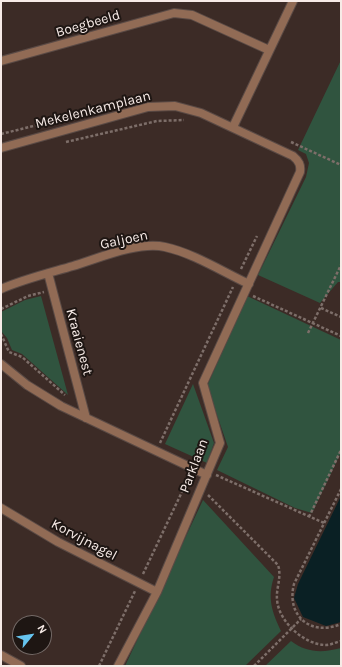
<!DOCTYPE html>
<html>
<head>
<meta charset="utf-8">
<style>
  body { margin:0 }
  #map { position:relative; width:342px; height:667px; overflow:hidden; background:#3c2b26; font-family:Karla,sans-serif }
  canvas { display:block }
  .frame { position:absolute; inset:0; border:2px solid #f7ebe7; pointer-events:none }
  .north { position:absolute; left:12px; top:615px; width:40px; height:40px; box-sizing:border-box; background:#1e1613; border:1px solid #756b68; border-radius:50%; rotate:60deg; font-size:11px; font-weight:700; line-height:16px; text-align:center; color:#f7ebe7 }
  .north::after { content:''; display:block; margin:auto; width:14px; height:18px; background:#66c4ef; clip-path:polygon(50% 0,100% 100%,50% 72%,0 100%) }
</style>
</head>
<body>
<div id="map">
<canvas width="342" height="667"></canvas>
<div class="frame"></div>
<div class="north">N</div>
</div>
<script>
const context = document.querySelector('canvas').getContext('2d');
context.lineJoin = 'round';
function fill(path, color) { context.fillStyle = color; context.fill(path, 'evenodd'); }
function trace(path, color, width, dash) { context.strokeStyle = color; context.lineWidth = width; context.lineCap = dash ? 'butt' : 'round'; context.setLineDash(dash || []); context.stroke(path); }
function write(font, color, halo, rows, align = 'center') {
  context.font = font + ' Karla,sans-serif'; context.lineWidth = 4; context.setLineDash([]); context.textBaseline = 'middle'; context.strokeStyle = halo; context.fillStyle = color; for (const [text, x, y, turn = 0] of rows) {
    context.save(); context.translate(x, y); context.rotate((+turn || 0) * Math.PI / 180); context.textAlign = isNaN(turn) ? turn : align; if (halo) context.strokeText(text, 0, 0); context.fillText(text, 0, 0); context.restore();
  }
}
const green = new Path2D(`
  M 341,60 L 341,282 L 338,282 L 320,303 L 258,275 L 306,177 L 309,163 L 306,154 L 298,150 Z
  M 41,296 L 68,395 L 22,354 L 12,350 L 7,338 L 1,331 L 1,312 L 25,300 Z
  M 247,296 L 341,340 L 341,452 L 312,513 L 295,508 L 217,470 L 228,447 L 207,386 Z
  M 193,384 L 214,443 L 207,463 L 165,444 Z
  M 203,500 L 274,577 C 267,598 272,612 281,631 L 245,666 L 125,666 Z
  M 291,641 C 307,653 322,653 341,648 L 341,666 L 265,666 Z`);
const water = new Path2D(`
  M 341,496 L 341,622 L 326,626 L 303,617 L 294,598 L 298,584 Z`);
const path = new Path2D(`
  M 1,134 L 62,119
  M 66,142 L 157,121 L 184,120
  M 291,142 L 341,165
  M 241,269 L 257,236
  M 253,296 L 341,336
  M 321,308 L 341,317
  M 1,309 L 28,296 L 44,292
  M 308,333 L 341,265
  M 1,334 L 9,352 L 22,357 L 65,395
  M 160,443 L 233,287
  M 216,475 L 324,523
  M 341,489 L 294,584 C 286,615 310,637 341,624
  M 208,495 L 278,565 C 282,577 276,588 277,599 C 278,621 304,645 326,645 C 331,645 336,642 341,641
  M 309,517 L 341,450
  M 143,574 L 189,477
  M 99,666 L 135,591
  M 254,666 L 301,619`);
const minor = new Path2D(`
  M 1,61 L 174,13 L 192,15 L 269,50
  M 233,127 L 293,1
  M 1,148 L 148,107 L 175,106 L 201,113 L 293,156 C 299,161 301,165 300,172 L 203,383 L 220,443 L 157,592 L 118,666
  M 48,273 L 86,418
  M 1,289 C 24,279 49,273 73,266 C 99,258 139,241 165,247 C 193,253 223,272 249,284
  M 1,364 L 27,385 L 61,406 L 207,475
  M 1,508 L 58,542 L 157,592
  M 1,655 L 21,666`);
const streetNames = [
  ["Boegbeeld",88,24,-16],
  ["Mekelenkamplaan",93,110,-14],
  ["Galjoen",124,240,-12],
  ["Kraaienest",79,342,75],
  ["Parklaan",194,466,-69],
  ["Korvijnagel",84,540,28]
];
fill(green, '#30543f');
fill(water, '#0a2024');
trace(minor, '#5a4a45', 10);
trace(path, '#7d6e69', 2.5, [3, 2]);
trace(minor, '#916b55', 8);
write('14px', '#f7ebe7', '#1e1613', streetNames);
</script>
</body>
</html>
